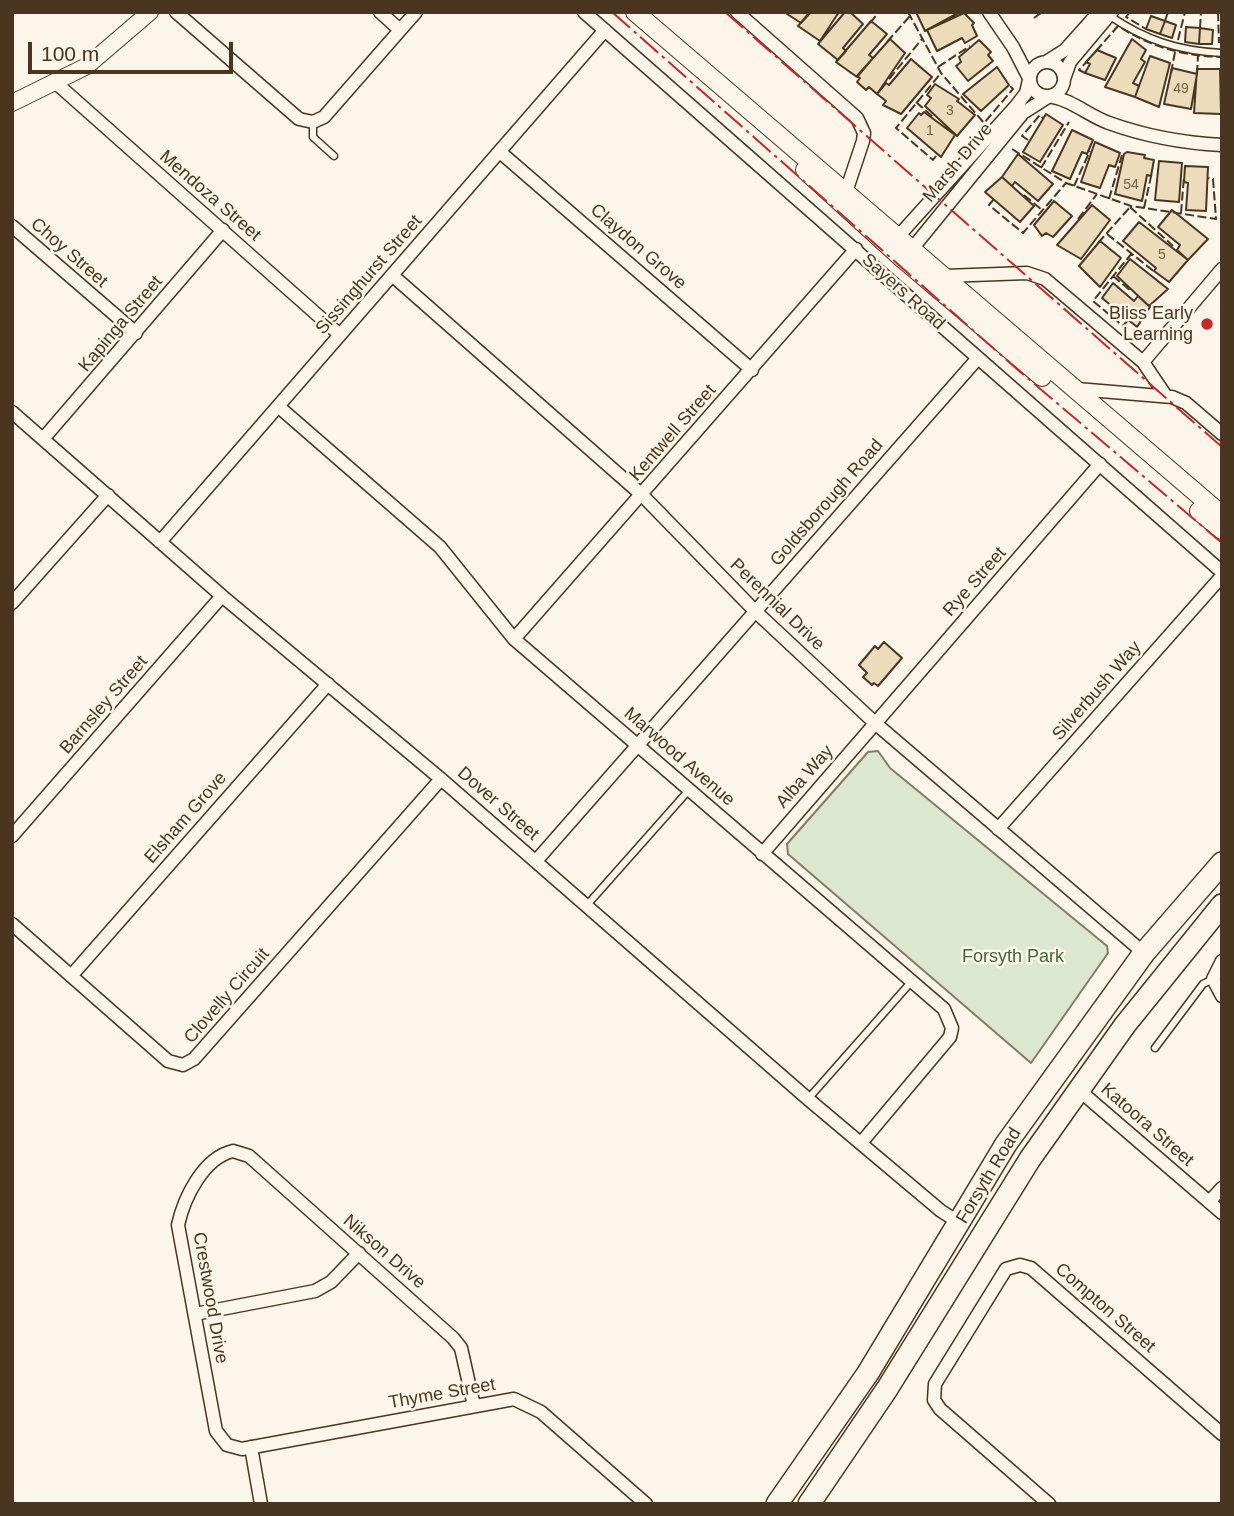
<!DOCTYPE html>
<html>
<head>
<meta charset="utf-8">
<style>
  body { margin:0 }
  #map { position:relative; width:1234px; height:1516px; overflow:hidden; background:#fbf6e9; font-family:Arial,sans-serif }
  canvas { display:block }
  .frame { position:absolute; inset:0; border:14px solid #4a3520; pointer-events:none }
  .scale { position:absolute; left:28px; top:42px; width:205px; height:32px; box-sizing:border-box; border:4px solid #4a3520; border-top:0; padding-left:9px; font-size:21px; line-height:24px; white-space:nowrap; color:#4a3520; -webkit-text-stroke:5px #fbf6e9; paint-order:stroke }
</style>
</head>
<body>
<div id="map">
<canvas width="1234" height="1516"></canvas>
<div class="frame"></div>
<div class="scale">100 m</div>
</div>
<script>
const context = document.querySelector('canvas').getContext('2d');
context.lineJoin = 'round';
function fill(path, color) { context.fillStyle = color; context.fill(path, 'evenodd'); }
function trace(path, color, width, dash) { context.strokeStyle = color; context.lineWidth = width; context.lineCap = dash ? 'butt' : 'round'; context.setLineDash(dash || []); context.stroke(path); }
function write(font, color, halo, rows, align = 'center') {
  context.font = font + ' Arial,sans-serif'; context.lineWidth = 5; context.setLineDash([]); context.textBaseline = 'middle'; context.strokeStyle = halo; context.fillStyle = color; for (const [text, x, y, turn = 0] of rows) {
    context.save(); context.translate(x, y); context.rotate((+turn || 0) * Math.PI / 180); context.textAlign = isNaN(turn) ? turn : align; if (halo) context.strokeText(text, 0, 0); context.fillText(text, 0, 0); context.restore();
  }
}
const green = new Path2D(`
  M 878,751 L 890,768 L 1107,946 L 1108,953 L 1031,1063 L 788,854 L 787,844 L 868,752 Z`);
const building = new Path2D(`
  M 784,12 L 809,12 L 810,13 L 801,23 Z
  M 839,12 L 820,41 L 798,26 L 810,12 Z
  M 845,12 L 850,12 L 863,24 L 843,48 L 846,51 L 838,60 L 818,44 Z
  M 916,12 L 960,12 L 925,31 Z
  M 964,13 L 974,23 L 972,25 L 977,36 L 965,43 L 962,38 L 937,51 L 927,30 Z
  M 1151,16 L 1165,21 L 1160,34 L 1146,29 Z
  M 871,21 L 887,34 L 869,55 L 873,58 L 857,77 L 836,62 Z
  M 1165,21 L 1176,25 L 1172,38 L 1160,34 Z
  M 1186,27 L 1200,28 L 1199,44 L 1185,42 Z
  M 1200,28 L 1213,30 L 1212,44 L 1199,44 Z
  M 890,39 L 905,53 L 877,94 L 869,87 L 866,90 L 857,82 L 860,78 L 857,76 Z
  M 1132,39 L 1146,50 L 1141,59 L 1145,62 L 1133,83 L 1139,86 L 1135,97 L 1105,87 Z
  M 979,40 L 991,52 L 988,55 L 993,61 L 968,81 L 956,66 L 961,62 L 959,57 Z
  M 1097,50 L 1116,58 L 1105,80 L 1085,73 L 1090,64 L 1086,62 Z
  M 1150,56 L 1170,63 L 1159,107 L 1135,97 Z
  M 911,59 L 932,77 L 901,114 L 883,105 L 886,101 L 877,94 L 886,83 L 889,85 Z
  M 997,67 L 1009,85 L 981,111 L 963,94 Z
  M 1172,68 L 1197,74 L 1191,109 L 1164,104 Z
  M 1197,69 L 1220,69 L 1221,114 L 1194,113 Z
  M 935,84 L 959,99 L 957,101 L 975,115 L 957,136 L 925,106 L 931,98 L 927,95 Z
  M 924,112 L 955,135 L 941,157 L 907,128 L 919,113 L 921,115 Z
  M 1046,114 L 1063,125 L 1040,162 L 1023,152 Z
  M 1072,130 L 1093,140 L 1087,154 L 1082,152 L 1070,179 L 1052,171 Z
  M 1095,142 L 1120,153 L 1115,167 L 1109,165 L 1100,188 L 1081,182 Z
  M 1127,152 L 1145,155 L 1144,158 L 1154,160 L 1151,176 L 1147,175 L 1142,201 L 1115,194 L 1124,154 Z
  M 1018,154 L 1053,184 L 1038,201 L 1015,182 L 1012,186 L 1002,177 Z
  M 1159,161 L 1182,163 L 1179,202 L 1155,200 Z
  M 1185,166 L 1208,167 L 1206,211 L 1186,210 L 1188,183 L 1184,182 Z
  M 1002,177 L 1034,206 L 1020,222 L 985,192 Z
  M 1054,201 L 1072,216 L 1053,237 L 1046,233 L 1042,236 L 1034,225 Z
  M 1092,205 L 1110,220 L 1081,259 L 1057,245 Z
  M 1172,210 L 1208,239 L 1188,260 L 1177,250 L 1180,245 L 1158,227 Z
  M 1139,222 L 1188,260 L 1169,282 L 1154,271 L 1156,268 L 1123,241 Z
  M 1100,241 L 1121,258 L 1100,287 L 1079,266 Z
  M 1130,259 L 1168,289 L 1149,306 L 1117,276 Z
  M 1113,283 L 1134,301 L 1138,296 L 1150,307 L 1137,327 L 1102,298 Z
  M 884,642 L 902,658 L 878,686 L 874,683 L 872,685 L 863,677 L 867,673 L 859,665 L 875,646 L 878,649 Z`);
const service = new Path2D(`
  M 1110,16 C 1145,40 1179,51 1222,53
  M 313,122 L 313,137 L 334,156
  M 587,905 L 689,790
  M 1155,1048 L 1203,984 L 1213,979
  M 808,1099 L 912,981`);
const minor = new Path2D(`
  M 176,12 L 299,119 L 313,122 L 324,117 L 416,12
  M 380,12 L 400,30
  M 584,12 L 1222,572
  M 737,12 L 857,118 L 864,133 L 863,141 L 846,192
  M 989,12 L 1013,47 L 1029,78
  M1030 79a17 17 0 1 1 34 0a17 17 0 1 1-34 0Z
  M 1046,62 L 1065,50 L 1099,12
  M 1064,79 L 1070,62 L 1112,12
  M 56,83 L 340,335
  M 1049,96 C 1073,100 1087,115 1109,123 C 1145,136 1183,143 1222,145
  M 500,152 L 752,370
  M 12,226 L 136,333
  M 894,241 L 1016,106 L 1026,93 L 1029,80
  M 907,255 L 1023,113 L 1048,97
  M 392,275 L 642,495 L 755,611 L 875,723 L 1144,953
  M 945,276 L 1027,273 L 1045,279 L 1143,362 L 1166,396
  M 1143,362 L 1222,269
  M 1077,389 L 1172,397 L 1186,403 L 1222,434
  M 279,407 L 440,547 L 514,639 L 944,1009 L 952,1028 L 950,1037 L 861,1143
  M 12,412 L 222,596 L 441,779 L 808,1099 L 941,1211 L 960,1223
  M 43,439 L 223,230
  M 160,542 L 605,30
  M 12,603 L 108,495
  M 514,639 L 856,249
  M 998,829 L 1222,576
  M 12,836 L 222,596
  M 762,854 L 1100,464
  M 536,861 L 978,358
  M 12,924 L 168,1061 L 183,1065 L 194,1059 L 441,779
  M 1222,961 L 1213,979 L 1222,996
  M 71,976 L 328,684
  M 1080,1091 L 1222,1213
  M 1209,1202 L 1222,1188
  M 195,1314 L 315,1291 L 331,1282 L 359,1253
  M 474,1406 L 461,1348 L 453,1338 L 249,1156 L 233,1151 C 203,1158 184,1198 178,1225 L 216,1431 L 227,1445 L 242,1449 L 514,1399 L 541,1412 L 646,1504
  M 251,1447 L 261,1504
  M 1049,1504 L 940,1409 L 934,1400 L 935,1384 L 1006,1269 L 1020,1265 L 1031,1268 L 1222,1434`);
const tertiary = new Path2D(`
  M 12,103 L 87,66 L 150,12`);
const secondary = new Path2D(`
  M 635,12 L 1222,515
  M 805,170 L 903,259 L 1042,377
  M 1199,511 L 1222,530`);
const trunk = new Path2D(`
  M 777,1504 L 868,1373 L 1006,1144 L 1144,953 L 1222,863
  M 809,1504 L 887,1389 L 1030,1159 L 1125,1025 L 1222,905`);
const fence = new Path2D(`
  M 908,12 L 941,73 L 984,123 L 1013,89 L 1009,85
  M 1130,12 L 1126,17 L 1146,29
  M 1218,12 L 1219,43
  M 1034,18 L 1042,12
  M 1165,21 L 1168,12
  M 870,23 L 879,12
  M 1200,28 L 1201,12
  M 1178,40 L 1185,12
  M 887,42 L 910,16
  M 1096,51 L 1118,26 C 1151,47 1183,56 1222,57
  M 1221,57 L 1221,75
  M 938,67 L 970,46
  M 1085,73 L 1079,70 L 1089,59
  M 1171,73 L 1175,52
  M 1197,74 L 1198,56
  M 889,79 L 922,39
  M 916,102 L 933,117
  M 1028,140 L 1022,136 L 1040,115 L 1043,118
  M 1012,149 L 1066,183 L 1131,206 L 1216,219 L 1213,179 L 1208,178
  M 936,156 L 933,160 L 896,128 L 941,73
  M 1041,168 L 1069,122
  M 1074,186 L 1090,151
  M 1024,195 L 1042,210
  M 994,199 L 989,205 L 1023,233 L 1066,183
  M 1109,199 L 1122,155
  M 1130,207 L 1173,246
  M 1144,208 L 1152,172
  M 1181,213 L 1184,177
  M 1078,219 L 1097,194
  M 1107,234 L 1156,273
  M 1098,243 L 1131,206
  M 1113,276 L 1132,292
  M 1128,320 L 1123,326 L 1093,301 L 1132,253`);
const power = new Path2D(`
  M 612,12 L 1018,370 L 1222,543
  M 725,12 L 1222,447`);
const markers = [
  [1207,324,7,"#c62828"]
];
const numberNames = [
  ["49",1181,89],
  ["3",950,111],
  ["1",930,131],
  ["54",1131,185],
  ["5",1162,255]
];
const streetNames = [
  ["Marsh Drive",958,163,-50],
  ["Mendoza Street",210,196,41],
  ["Claydon Grove",638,247,41],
  ["Choy Street",69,253,41],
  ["Sissinghurst Street",369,275,-49],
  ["Sayers Road",903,292,42],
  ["Kapinga Street",121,324,-50],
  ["Kentwell Street",673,433,-49],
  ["Goldsborough Road",827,503,-49],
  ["Rye Street",975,582,-49],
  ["Perennial Drive",777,605,44],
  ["Silverbush Way",1097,691,-49],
  ["Barnsley Street",104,705,-49],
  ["Marwood Avenue",679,757,41],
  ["Alba Way",805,777,-49],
  ["Dover Street",498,804,41],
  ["Elsham Grove",186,818,-49],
  ["Clovelly Circuit",227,996,-49],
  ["Katoora Street",1147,1125,41],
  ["Forsyth Road",989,1176,-59],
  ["Nikson Drive",384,1252,41],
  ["Crestwood Drive",210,1298,80],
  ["Compton Street",1105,1308,41],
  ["Thyme Street",442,1394,-10]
];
const poiNames = [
  ["Bliss Early",1193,314],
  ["Learning",1193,335]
];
const parkNames = [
  ["Forsyth Park",1013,957]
];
fill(green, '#dce7d0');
trace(green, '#887966', 2);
fill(building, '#ecdcbc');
trace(building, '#4a3520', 2);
trace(service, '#4a3520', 9);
trace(minor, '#4a3520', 15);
trace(tertiary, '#4a3520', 18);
trace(secondary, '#4a3520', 20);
trace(trunk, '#4a3520', 24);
trace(service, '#fbf6e9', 6);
trace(minor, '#fbf6e9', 12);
trace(tertiary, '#fbf6e9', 16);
trace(secondary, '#fbf6e9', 18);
trace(trunk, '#fbf6e9', 21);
trace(fence, '#4a3520', 2, [9, 3.5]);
trace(power, '#c62828', 2, [24, 5, 3.5, 5]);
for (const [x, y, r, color] of markers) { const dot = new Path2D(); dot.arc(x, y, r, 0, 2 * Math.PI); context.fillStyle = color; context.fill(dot); trace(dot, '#fbf6e9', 2.5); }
write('14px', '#725f47', null, numberNames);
write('18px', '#4a3520', '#fbf6e9', streetNames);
write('18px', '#4a3520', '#fbf6e9', poiNames, 'right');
write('18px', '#436837', '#fbf6e9', parkNames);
</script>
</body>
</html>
